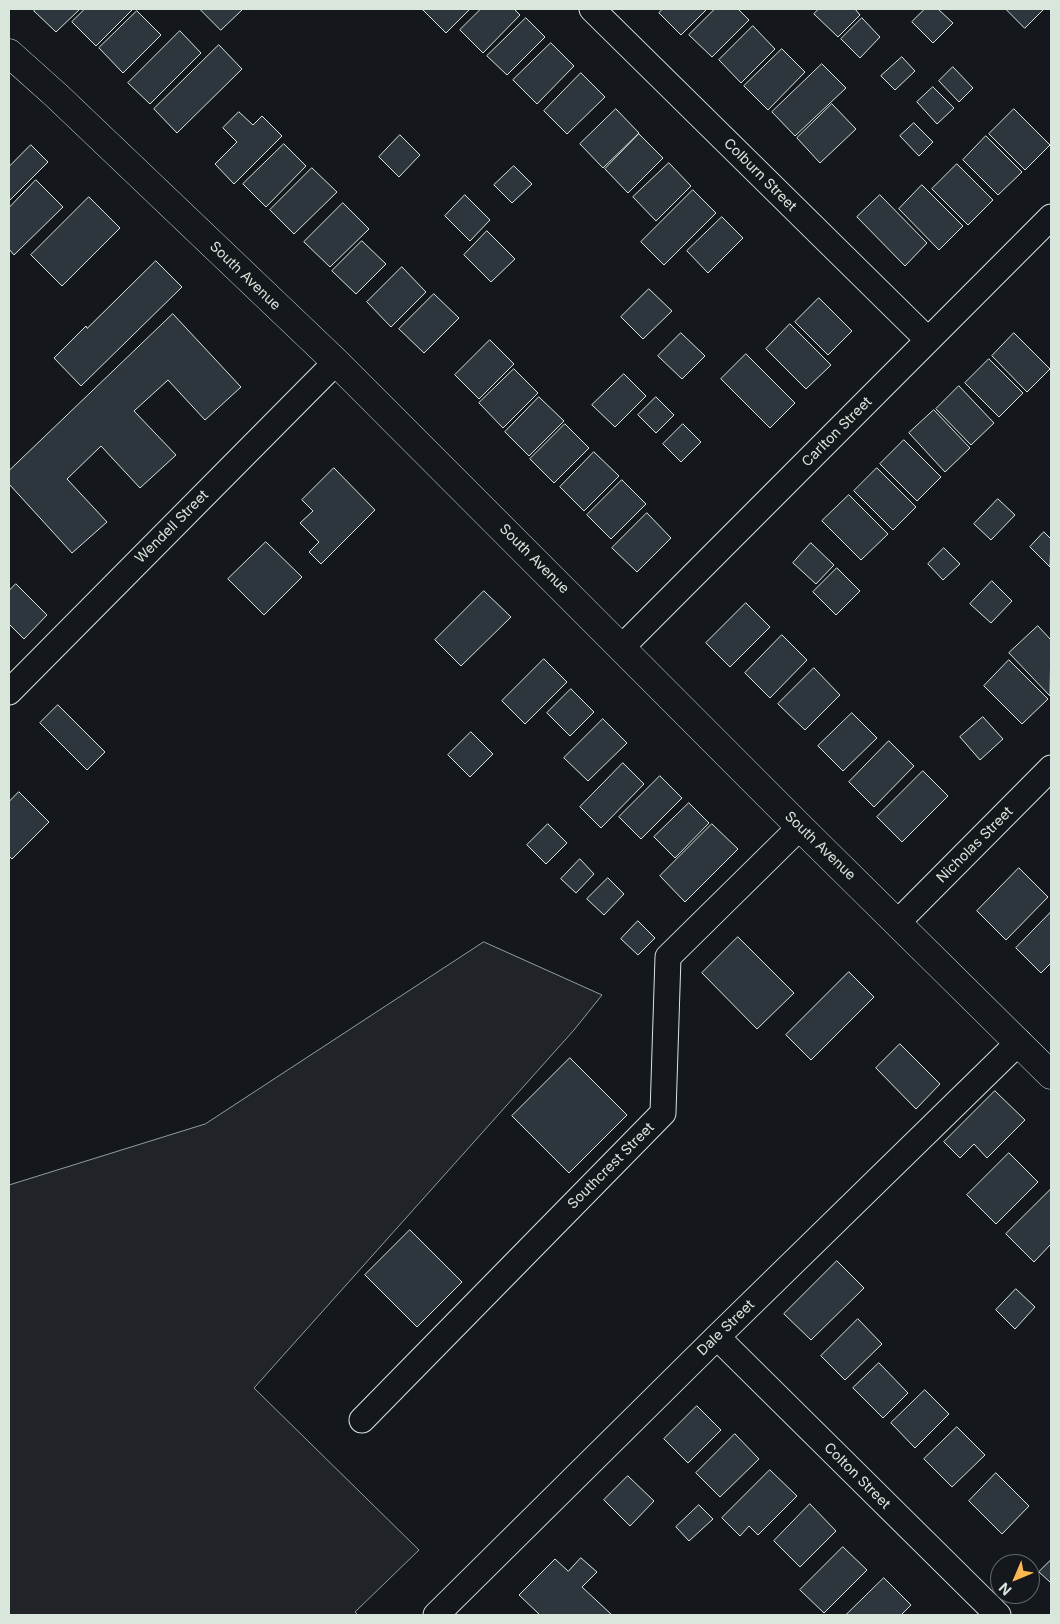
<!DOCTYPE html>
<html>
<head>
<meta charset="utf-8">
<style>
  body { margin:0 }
  #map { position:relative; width:1060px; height:1624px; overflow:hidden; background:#14181c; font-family:Inter,sans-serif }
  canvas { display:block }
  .frame { position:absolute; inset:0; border:10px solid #d8e6dc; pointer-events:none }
  .north { position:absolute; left:990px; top:1554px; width:50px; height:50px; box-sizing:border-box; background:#14181c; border:1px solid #626a69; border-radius:50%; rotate:225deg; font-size:14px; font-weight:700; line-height:20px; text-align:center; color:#d8e6dc }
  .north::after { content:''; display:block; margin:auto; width:18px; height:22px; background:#ffb74d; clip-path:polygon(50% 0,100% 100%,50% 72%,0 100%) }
</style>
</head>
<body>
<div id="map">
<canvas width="1060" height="1624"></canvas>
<div class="frame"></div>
<div class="north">N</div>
</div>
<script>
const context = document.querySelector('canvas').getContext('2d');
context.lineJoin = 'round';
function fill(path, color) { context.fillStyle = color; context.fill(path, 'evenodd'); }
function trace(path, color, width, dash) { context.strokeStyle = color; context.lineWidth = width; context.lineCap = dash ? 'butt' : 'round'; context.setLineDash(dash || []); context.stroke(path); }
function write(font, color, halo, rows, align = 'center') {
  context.font = font + ' Inter,sans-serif'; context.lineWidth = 4; context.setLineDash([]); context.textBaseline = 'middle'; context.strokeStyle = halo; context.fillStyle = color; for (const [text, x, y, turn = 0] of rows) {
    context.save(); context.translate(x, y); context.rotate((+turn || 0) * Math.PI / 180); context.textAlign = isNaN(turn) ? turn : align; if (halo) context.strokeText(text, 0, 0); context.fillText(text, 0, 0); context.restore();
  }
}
const green = new Path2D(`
  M 484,942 L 602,995 L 574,1030 L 254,1388 L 419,1550 L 355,1612 L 358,1615 L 9,1615 L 9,1185 L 205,1124 Z`);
const building = new Path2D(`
  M 36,9 L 80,9 L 56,32 L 34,11 Z
  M 85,9 L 133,9 L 96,46 L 72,22 Z
  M 200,9 L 243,9 L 221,30 Z
  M 424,9 L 470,9 L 446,33 L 423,10 Z
  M 481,9 L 514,9 L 520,15 L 483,53 L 460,30 Z
  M 663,9 L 707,9 L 681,35 L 659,13 Z
  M 715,9 L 738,9 L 749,20 L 712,57 L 689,35 Z
  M 819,9 L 855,9 L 860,15 L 838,37 L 814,14 Z
  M 925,9 L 938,9 L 953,23 L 933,43 L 912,22 Z
  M 1006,9 L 1044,9 L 1025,28 Z
  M 137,11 L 161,35 L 123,73 L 99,48 Z
  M 526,18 L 545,37 L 507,75 L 487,56 Z
  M 862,18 L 880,37 L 860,58 L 841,39 Z
  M 753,26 L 775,49 L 741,83 L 719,60 Z
  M 180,31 L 201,53 L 150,104 L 128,83 Z
  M 551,43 L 574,66 L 537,104 L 513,80 Z
  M 219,45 L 242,69 L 177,133 L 154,109 Z
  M 782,49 L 805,72 L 768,110 L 744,86 Z
  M 902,57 L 915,71 L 895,90 L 881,76 Z
  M 822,64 L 846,88 L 795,136 L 772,112 Z
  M 953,67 L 973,88 L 959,102 L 939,81 Z
  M 581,73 L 605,97 L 567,134 L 544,111 Z
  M 933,87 L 954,108 L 937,124 L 917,102 Z
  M 832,104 L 856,129 L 820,163 L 797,138 Z
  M 616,109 L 639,133 L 603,168 L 580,144 Z
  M 1014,109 L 1050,145 L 1025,170 L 989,134 Z
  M 239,112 L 253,125 L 262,116 L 282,136 L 234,184 L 215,164 L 237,142 L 223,128 Z
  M 914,123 L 933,142 L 919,156 L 900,136 Z
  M 639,134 L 663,158 L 628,193 L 605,169 Z
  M 400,135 L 420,155 L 399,177 L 379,157 Z
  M 986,136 L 1022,172 L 998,195 L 963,160 Z
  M 284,144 L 306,166 L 266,207 L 243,184 Z
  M 31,145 L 48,162 L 9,201 L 9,167 Z
  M 669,163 L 691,186 L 656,221 L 633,197 Z
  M 957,164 L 993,200 L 968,225 L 932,189 Z
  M 514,166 L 532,184 L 512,203 L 494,185 Z
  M 312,168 L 337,192 L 294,234 L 270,210 Z
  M 36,180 L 63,207 L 14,255 L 9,249 L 9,208 Z
  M 922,185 L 963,226 L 939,250 L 899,209 Z
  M 693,190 L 716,213 L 664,265 L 641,242 Z
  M 465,195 L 490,220 L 470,241 L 445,216 Z
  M 880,195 L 927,243 L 905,266 L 857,217 Z
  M 89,197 L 120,228 L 62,286 L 31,255 Z
  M 343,203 L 369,229 L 330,267 L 304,242 Z
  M 722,217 L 743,238 L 708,273 L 687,251 Z
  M 487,231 L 515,259 L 491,282 L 464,255 Z
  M 362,241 L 386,264 L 356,294 L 332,271 Z
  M 156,261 L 182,287 L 81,386 L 54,358 L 86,326 L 87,328 Z
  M 402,267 L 426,292 L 391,327 L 367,302 Z
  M 649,289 L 672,311 L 643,339 L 621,317 Z
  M 434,294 L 459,318 L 424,353 L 399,329 Z
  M 819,298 L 852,331 L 828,355 L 795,322 Z
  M 173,314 L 241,387 L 205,420 L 168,380 L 134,411 L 176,455 L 140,488 L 101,446 L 67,479 L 107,522 L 72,553 L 9,484 L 9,471 Z
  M 790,324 L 831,365 L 806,389 L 766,349 Z
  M 681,333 L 705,356 L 682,379 L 658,356 Z
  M 1014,333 L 1050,369 L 1027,392 L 992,356 Z
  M 490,340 L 514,364 L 479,399 L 455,375 Z
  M 746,354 L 795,403 L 770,428 L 721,379 Z
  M 989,359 L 1023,393 L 999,417 L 965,383 Z
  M 514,369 L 538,393 L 503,428 L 479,403 Z
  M 624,374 L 646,396 L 615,427 L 592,405 Z
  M 959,386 L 994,423 L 971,445 L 936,409 Z
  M 539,397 L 564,421 L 529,456 L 505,432 Z
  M 656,397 L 674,415 L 656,433 L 638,415 Z
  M 934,410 L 970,448 L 945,472 L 909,433 Z
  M 565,424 L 589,448 L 554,483 L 530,459 Z
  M 683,424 L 701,442 L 681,462 L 663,444 Z
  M 904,440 L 941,477 L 917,501 L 880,464 Z
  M 594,452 L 619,476 L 584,511 L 560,487 Z
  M 334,468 L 375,510 L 321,564 L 309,552 L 319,542 L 300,523 L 313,511 L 302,500 Z
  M 877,468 L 916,507 L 893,530 L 854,491 Z
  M 622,480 L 646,504 L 611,539 L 587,515 Z
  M 849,495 L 888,534 L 861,560 L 822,521 Z
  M 998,499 L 1015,515 L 991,540 L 974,524 Z
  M 647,513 L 671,538 L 637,572 L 612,548 Z
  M 1044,532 L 1051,539 L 1050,567 L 1030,547 Z
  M 266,542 L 302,577 L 264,615 L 228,579 Z
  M 811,543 L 834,565 L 816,584 L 793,563 Z
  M 944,548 L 960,564 L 943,580 L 928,564 Z
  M 837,568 L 860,591 L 836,615 L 813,592 Z
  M 992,581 L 1012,601 L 991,623 L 970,604 Z
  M 16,584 L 47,615 L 24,639 L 9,624 L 9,591 Z
  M 484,591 L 511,617 L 461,666 L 435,640 Z
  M 746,603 L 770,627 L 730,667 L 706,643 Z
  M 1038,626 L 1051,640 L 1050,696 L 1009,653 Z
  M 782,635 L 807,660 L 770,698 L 745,673 Z
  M 544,659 L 567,682 L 525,724 L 502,701 Z
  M 1009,660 L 1048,699 L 1022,724 L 984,686 Z
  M 814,668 L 840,695 L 805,730 L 778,704 Z
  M 571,689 L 594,712 L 570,736 L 547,713 Z
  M 58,705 L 105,752 L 87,770 L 40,723 Z
  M 852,713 L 877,738 L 843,771 L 818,746 Z
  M 983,717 L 1003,739 L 980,760 L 960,737 Z
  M 603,719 L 627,743 L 588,781 L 564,758 Z
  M 471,732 L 493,754 L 470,777 L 448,755 Z
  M 889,741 L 914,766 L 874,807 L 849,782 Z
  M 623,763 L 644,784 L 601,828 L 580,807 Z
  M 923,771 L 948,796 L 902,842 L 877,817 Z
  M 660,776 L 682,798 L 641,839 L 619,817 Z
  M 19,792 L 49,822 L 12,859 L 9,856 L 9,802 Z
  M 689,803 L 709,823 L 675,858 L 654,837 Z
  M 548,824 L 567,843 L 546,864 L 527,845 Z
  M 712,824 L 738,849 L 685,902 L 660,876 Z
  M 580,859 L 594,874 L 576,893 L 561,879 Z
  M 1019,868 L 1048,897 L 1006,940 L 977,911 Z
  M 608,878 L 624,894 L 604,915 L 587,899 Z
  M 1051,912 L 1051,963 L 1041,973 L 1016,948 Z
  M 638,921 L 655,938 L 638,955 L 621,939 Z
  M 738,937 L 794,993 L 757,1029 L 702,973 Z
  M 849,972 L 874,997 L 811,1060 L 786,1035 Z
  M 900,1044 L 940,1084 L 916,1109 L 876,1068 Z
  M 570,1058 L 627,1115 L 569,1173 L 512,1116 Z
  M 995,1091 L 1025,1120 L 987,1158 L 974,1144 L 960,1158 L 944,1142 Z
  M 1009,1153 L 1038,1182 L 996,1224 L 967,1195 Z
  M 1051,1189 L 1051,1244 L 1034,1262 L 1006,1234 Z
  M 410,1230 L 462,1282 L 417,1327 L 365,1275 Z
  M 837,1261 L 864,1288 L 811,1340 L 784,1314 Z
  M 1016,1289 L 1035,1307 L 1015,1329 L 996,1310 Z
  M 858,1319 L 882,1344 L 845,1380 L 821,1356 Z
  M 879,1363 L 908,1393 L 883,1418 L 853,1388 Z
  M 925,1390 L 949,1414 L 915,1448 L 891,1423 Z
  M 697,1406 L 721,1430 L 688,1463 L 664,1439 Z
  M 957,1427 L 985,1455 L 952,1487 L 924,1459 Z
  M 735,1434 L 759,1459 L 720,1497 L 696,1473 Z
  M 770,1470 L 797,1496 L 758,1535 L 749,1526 L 740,1536 L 722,1518 Z
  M 996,1473 L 1029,1506 L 1002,1534 L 969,1501 Z
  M 628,1476 L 654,1501 L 630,1526 L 604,1500 Z
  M 810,1504 L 836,1531 L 800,1567 L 774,1541 Z
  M 699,1505 L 713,1519 L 689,1541 L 676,1527 Z
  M 843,1547 L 867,1570 L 824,1613 L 800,1590 Z
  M 581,1558 L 597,1572 L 582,1587 L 612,1615 L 540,1615 L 519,1595 L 555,1559 L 568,1571 Z
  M 1051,1560 L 1051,1583 L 1039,1572 Z
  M 884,1578 L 911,1605 L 901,1615 L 846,1615 Z`);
const street = new Path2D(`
  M 592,9 L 928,340
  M 622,647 L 1051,217
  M 9,692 L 336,362
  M 898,922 L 1051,768
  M 717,1337 L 998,1615
  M 362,1420 L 663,1113 L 668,957 L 800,827
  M 436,1615 L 717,1337 L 1019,1042`);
const secondary = new Path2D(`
  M 9,53 L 57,96 L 336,362 L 800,827 L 1051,1075`);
const streetNames = [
  ["Colburn Street",760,175,45],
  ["South Avenue",245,276,44],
  ["Carlton Street",837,432,-45],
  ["Wendell Street",172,527,-45],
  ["South Avenue",534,559,45],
  ["Nicholas Street",975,845,-45],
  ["South Avenue",820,846,44],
  ["Southcrest Street",611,1166,-45],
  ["Dale Street",726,1328,-44],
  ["Colton Street",857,1476,45]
];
fill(green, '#202428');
trace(green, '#939e99', 1);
fill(building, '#2c363c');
trace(building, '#d8e6dc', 1);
trace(street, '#d8e6dc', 27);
trace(secondary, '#d8e6dc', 29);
trace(street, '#14181c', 25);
trace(secondary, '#14181c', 28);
write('14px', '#d8e6dc', '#14181c', streetNames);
</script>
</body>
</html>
